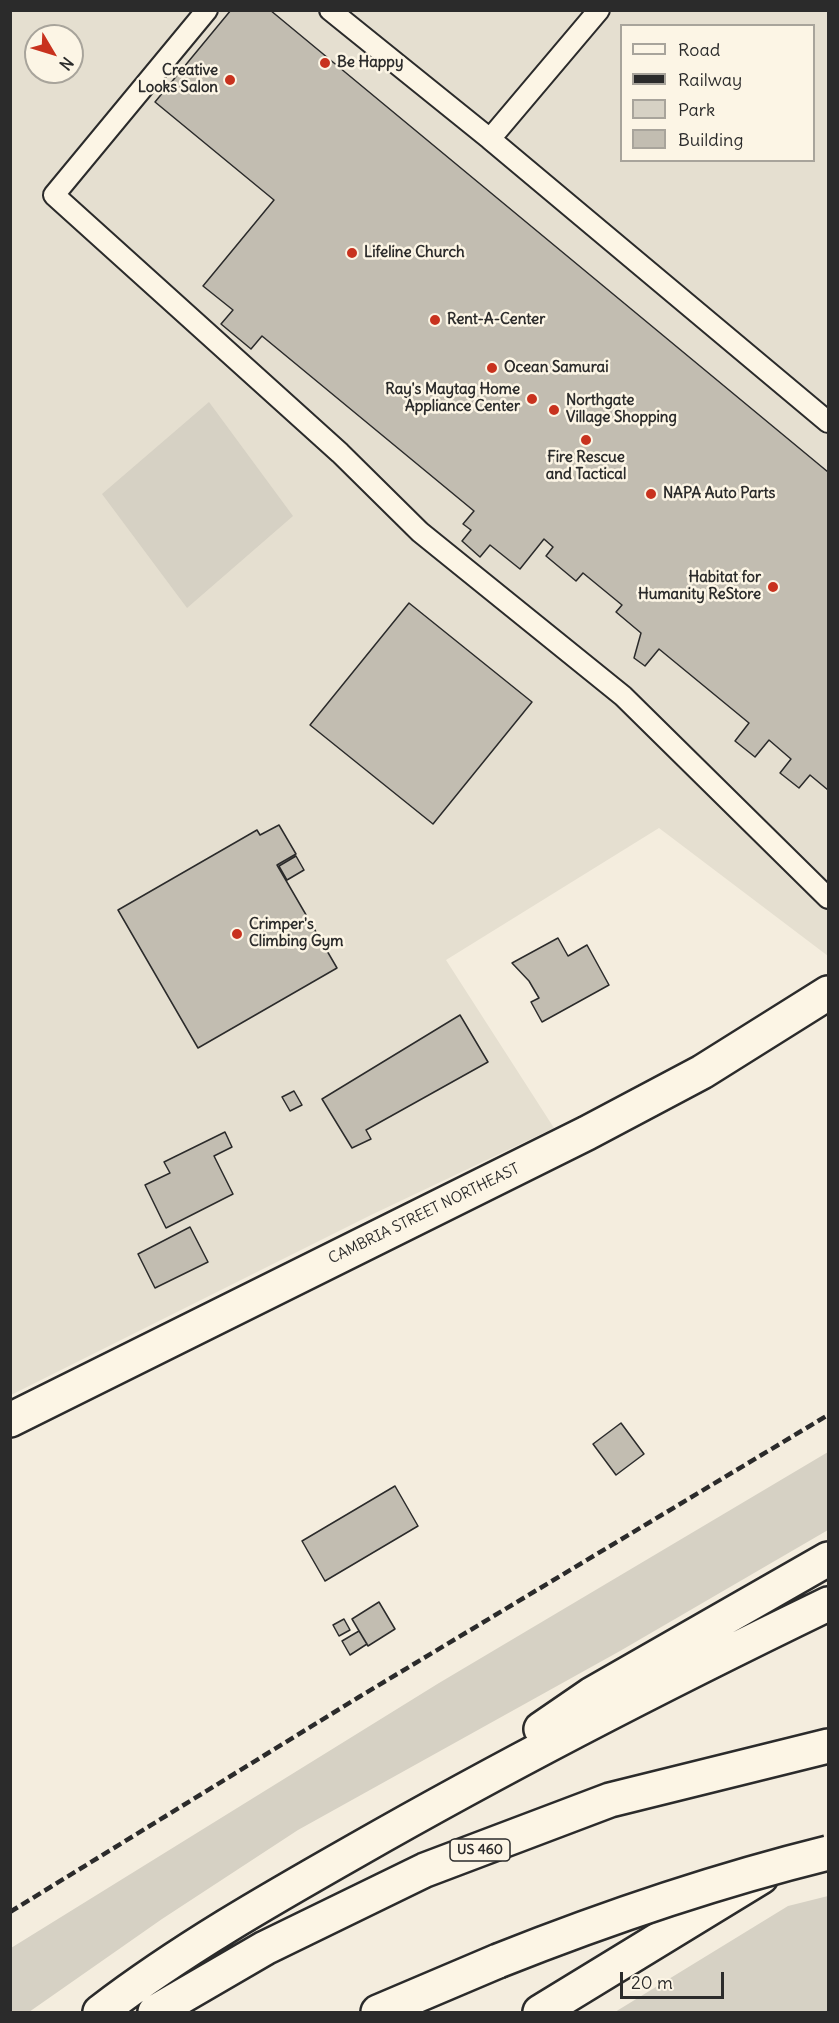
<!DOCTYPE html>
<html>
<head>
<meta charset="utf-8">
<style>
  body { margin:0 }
  #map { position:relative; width:839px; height:2023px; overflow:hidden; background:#f4edde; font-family:Delius,sans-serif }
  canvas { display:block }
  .frame { position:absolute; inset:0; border:12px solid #2b2b2b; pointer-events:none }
  .legend { position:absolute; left:620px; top:24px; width:195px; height:138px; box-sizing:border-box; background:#fcf5e5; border:2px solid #a8a49b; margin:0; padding:8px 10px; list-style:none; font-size:18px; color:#2b2b2b }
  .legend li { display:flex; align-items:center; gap:12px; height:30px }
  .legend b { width:30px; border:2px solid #a8a49b }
  .north { position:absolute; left:24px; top:24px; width:60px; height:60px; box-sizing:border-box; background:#fcf5e5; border:2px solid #a8a49b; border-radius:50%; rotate:128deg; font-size:16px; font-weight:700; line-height:24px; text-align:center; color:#2b2b2b }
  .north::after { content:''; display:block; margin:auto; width:21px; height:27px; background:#c8321e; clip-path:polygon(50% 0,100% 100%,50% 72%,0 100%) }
  .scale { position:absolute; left:620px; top:1972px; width:104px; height:27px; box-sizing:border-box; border:3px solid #2b2b2b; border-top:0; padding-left:8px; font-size:18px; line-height:21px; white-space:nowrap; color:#2b2b2b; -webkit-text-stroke:4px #fcf5e5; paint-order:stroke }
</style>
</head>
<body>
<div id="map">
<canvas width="839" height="2023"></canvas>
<div class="frame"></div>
<ul class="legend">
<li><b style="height:8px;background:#fcf5e5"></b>Road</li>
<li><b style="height:8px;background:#2b2b2b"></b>Railway</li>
<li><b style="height:16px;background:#d6d1c4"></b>Park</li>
<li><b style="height:16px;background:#c2bdb1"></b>Building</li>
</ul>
<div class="north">N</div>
<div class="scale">20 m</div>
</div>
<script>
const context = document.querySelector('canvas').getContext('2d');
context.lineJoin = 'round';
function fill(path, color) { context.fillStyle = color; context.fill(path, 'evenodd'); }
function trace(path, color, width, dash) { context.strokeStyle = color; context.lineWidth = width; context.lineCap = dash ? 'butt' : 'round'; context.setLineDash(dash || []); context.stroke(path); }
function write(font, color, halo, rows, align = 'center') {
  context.font = font + ' Delius,sans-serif'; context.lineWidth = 5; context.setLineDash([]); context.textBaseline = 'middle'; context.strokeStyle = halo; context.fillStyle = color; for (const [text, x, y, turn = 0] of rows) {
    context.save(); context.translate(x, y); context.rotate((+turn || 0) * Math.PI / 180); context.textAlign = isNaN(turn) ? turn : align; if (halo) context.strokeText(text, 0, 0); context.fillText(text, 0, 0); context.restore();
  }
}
const built = new Path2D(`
  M 11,11 L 828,11 L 828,956 L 659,828 L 446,960 L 554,1128 L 371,1215 L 11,1395 ZM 622,26 L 814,26 L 814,160 L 622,160 ZM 36,36 L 72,36 L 72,72 L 36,72 Z`);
const green = new Path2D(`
  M 209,402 L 293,516 L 187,608 L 102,494 Z
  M 828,1452 L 828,1530 L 620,1651 L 298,1830 L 162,1919 L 29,2012 L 11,2012 L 11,1948 L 439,1683 Z
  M 828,1896 L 828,2012 L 615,2012 L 788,1906 Z`);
const building = new Path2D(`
  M 231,10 L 270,10 L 828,472 L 828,790 L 810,775 L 799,788 L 780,773 L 791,759 L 769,740 L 755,757 L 735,741 L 749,723 L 659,649 L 645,666 L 634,658 L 641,633 L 616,612 L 622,605 L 583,573 L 576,581 L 546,556 L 553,547 L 544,539 L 520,569 L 490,545 L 480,557 L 462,541 L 471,530 L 463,524 L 474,511 L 262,336 L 251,349 L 221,324 L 233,310 L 203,286 L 274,200 L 155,102 Z
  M 409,603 L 532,702 L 433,824 L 310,725 Z
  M 279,825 L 296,854 L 277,865 L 337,968 L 198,1048 L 118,910 L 257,830 L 260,835 Z
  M 296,856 L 304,870 L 287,880 L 279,866 Z
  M 558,938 L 568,956 L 587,945 L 609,985 L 542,1022 L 531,1002 L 539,998 L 529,981 L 512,963 Z
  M 460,1015 L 488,1062 L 366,1130 L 371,1139 L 352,1148 L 322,1099 Z
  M 294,1091 L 302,1105 L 290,1111 L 282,1097 Z
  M 225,1132 L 232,1147 L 214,1156 L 233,1194 L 166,1228 L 145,1185 L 170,1173 L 164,1162 Z
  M 190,1227 L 208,1262 L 155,1288 L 138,1254 Z
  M 621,1423 L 644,1454 L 616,1475 L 593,1444 Z
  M 395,1486 L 418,1526 L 325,1581 L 302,1541 Z
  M 379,1602 L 395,1629 L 368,1646 L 352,1619 Z
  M 344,1619 L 350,1630 L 339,1636 L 333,1625 Z
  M 359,1631 L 367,1644 L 350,1655 L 342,1641 Z`);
const lane = new Path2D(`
  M 207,10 L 54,195 L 340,453 L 420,532 L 623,696 L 828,898
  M 330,10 L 490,139
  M 599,10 L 490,139 L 828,422`);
const secondary = new Path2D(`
  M 10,1420 L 587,1133 L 702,1072 L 828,993`);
const highway = new Path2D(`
  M 541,1729 L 592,1694 L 828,1559
  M 100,2012 C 181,1950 269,1900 357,1850 C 511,1762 669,1681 828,1604
  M 155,2012 L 265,1948 L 425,1870 L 610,1800 L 828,1746
  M 378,2012 L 498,1961
  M 540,2012 L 761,1877`);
const rail = new Path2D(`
  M 10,1912 L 359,1697 L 828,1415`);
const highwayBridge = new Path2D(`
  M 498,1961 C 606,1918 715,1881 828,1853`);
const markers = [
  [325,63,6,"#c8321e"],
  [230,80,6,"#c8321e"],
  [352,253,6,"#c8321e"],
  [435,320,6,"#c8321e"],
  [492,368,6,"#c8321e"],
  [532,399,6,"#c8321e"],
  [554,410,6,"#c8321e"],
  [586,440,6,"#c8321e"],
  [651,494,6,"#c8321e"],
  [773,587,6,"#c8321e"],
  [237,934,6,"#c8321e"]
];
const shields = [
  [480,1850,60]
];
const shieldNames = [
  ["US 460",480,1850]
];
const poiNames = [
  ["Be Happy",337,63],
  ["Creative",218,71,"right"],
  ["Looks Salon",218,88,"right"],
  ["Lifeline Church",364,253],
  ["Rent-A-Center",447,320],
  ["Ocean Samurai",504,368],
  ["Ray's Maytag Home",520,390,"right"],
  ["Appliance Center",520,407,"right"],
  ["Northgate",566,401],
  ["Village Shopping",566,418],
  ["Fire Rescue",586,458,"center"],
  ["and Tactical",586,475,"center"],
  ["NAPA Auto Parts",663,494],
  ["Habitat for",761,578,"right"],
  ["Humanity ReStore",761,595,"right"],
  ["Crimper's",249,925],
  ["Climbing Gym",249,942]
];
const streetNames = [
  ["CAMBRIA STREET NORTHEAST",424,1214,-26]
];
fill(built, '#e5dfd0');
fill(green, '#d6d1c4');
fill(building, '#c2bdb1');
trace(building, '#2b2b2b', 1.5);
trace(lane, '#2b2b2b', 24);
trace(secondary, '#2b2b2b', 38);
trace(highway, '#2b2b2b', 38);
trace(lane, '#fcf5e5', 20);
trace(secondary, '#fcf5e5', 33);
trace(highway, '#fcf5e5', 33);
trace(rail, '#2b2b2b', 4.5, [9, 4.5]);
trace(highwayBridge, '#2b2b2b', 38, []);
trace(highwayBridge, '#fcf5e5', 33);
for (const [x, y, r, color] of markers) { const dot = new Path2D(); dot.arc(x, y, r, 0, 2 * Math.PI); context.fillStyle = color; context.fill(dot); trace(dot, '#fcf5e5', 2); }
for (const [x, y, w] of shields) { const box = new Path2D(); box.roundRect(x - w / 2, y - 11, w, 22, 4.5); context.fillStyle = '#fcf5e5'; context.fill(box); trace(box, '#2b2b2b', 1.5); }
write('bold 14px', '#2b2b2b', null, shieldNames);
write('bold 15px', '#2b2b2b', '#fcf5e5', poiNames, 'left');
write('15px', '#2b2b2b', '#fcf5e5', streetNames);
</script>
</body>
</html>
